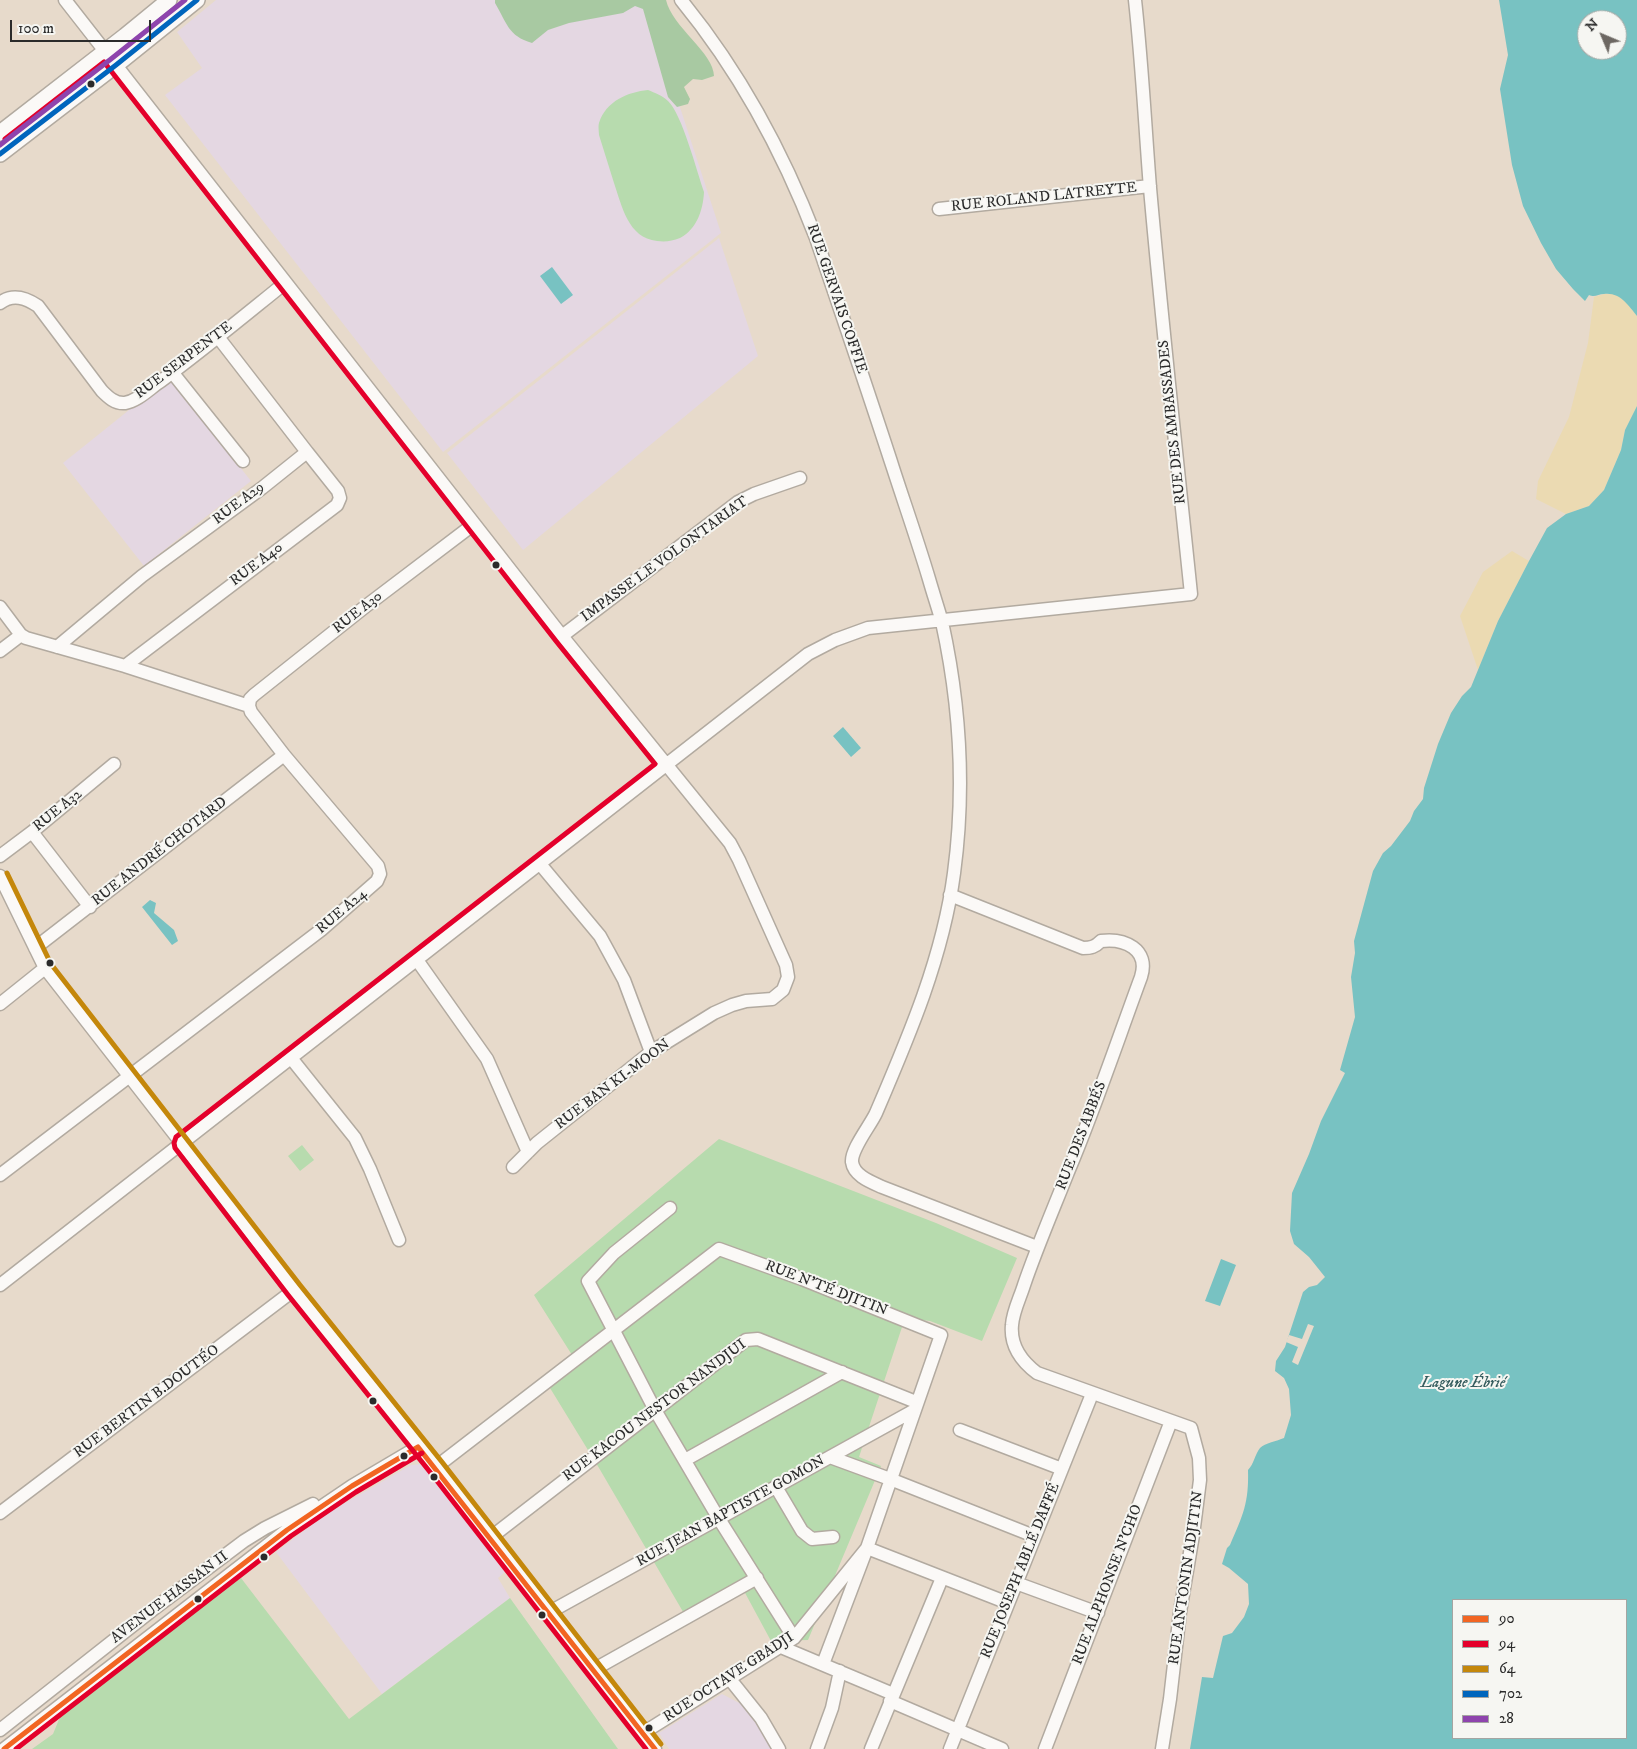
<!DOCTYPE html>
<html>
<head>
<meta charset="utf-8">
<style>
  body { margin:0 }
  #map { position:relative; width:1637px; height:1749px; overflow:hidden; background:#e7dacb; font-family:"IM FELL DW Pica",serif }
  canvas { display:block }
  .legend { position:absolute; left:1452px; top:1599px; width:175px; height:140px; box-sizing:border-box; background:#f6f6f2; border:1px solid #a5a5a2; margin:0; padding:6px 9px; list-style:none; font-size:15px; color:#2b2b2b }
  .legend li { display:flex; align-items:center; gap:10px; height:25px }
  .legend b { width:25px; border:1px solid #a5a5a2 }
  .north { position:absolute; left:1577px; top:10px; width:50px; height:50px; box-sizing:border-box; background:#f6f6f2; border:1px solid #a5a5a2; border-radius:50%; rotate:315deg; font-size:14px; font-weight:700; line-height:20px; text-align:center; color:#2b2b2b }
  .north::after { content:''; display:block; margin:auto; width:18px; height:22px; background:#6d6863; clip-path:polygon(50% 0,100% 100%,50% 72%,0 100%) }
  .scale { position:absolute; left:10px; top:20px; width:141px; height:22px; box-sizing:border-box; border:2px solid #2b2b2b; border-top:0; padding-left:6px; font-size:15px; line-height:18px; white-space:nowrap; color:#2b2b2b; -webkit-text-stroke:4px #f6f6f2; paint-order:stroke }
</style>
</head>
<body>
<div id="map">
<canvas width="1637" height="1749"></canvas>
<ul class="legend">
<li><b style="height:6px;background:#f26522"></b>90</li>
<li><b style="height:6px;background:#e4002b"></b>94</li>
<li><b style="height:6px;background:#c4870b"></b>64</li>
<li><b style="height:6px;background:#0065bd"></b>702</li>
<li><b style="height:6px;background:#8e44ad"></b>28</li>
</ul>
<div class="north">N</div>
<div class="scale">100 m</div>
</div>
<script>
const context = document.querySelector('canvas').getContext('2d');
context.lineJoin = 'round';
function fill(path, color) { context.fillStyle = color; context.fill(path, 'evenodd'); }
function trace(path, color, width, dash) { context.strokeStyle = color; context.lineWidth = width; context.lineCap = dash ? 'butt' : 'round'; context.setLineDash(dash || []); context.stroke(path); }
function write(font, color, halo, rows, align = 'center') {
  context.font = font + ' "IM FELL DW Pica",serif'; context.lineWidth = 4; context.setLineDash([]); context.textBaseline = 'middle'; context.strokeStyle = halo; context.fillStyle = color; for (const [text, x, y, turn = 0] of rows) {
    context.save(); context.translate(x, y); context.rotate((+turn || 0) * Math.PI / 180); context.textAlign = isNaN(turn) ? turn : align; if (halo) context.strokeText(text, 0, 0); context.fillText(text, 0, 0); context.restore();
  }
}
const built = new Path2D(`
  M 216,0 L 645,0 L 721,233 L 443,452 L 165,95 L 202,68 L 177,32 Z
  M 719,238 L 758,356 L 523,550 L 447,453 Z
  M 169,378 L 251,481 L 144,566 L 63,463 Z
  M 422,1464 L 505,1572 L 498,1578 L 510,1598 L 382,1694 L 276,1552 L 326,1514 L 411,1465 Z
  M 722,1694 L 747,1707 L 772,1749 L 669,1749 L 659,1733 Z`);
const green = new Path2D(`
  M 648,90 C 655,93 662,95 668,101 C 682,114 697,172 704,192 C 703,210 697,229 680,238 C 672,241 666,242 657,241 C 628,238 622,206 614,183 C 609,167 604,151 599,135 C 599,132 598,126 599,123 C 606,101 628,92 648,90 Z
  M 719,1139 L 936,1223 L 1017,1258 L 982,1341 L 930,1321 L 905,1318 L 859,1457 L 881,1466 L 808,1640 L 771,1641 L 744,1591 L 689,1622 L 599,1468 L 550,1388 L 579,1366 L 534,1295 Z
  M 302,1145 L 314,1160 L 300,1171 L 288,1156 Z
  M 241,1578 L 349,1719 L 510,1598 L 618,1749 L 32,1749 L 53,1734 L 60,1717 L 108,1676 L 113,1677 L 164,1631 Z`);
const forest = new Path2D(`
  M 495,0 L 666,0 C 672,27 714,53 714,76 L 702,80 L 693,79 L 684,87 L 690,99 L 688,104 L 677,107 L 668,97 L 643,9 L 635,6 L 623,13 L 569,23 L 548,30 L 532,43 C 508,36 507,23 495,3 Z`);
const sand = new Path2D(`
  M 1604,294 L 1616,294 L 1627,303 L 1637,316 L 1637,406 L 1625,430 L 1621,450 L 1604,490 L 1589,506 L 1566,514 L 1536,499 L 1538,481 L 1569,417 L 1588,343 L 1594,297 Z
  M 1512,551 L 1529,561 L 1498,621 L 1478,670 L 1460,616 L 1483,572 Z`);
const water = new Path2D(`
  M 1499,0 L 1637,0 L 1637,316 C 1628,305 1620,292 1604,294 C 1598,294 1595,298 1589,295 L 1585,301 L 1573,289 L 1556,269 L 1541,243 L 1523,206 L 1512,165 L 1500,89 L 1508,55 ZM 1587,20 L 1617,20 L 1617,50 L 1587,50 Z
  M 552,267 L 573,295 L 561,304 L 540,276 Z
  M 1637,406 L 1637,1749 L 1190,1749 L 1202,1677 L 1213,1678 L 1223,1636 L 1232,1633 L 1244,1617 L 1249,1604 L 1248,1584 L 1229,1568 L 1222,1564 L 1227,1548 L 1230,1545 C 1243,1515 1249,1503 1248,1470 C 1254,1464 1255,1454 1260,1448 C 1265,1443 1277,1441 1284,1438 L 1291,1415 L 1289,1389 L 1284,1378 L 1275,1371 L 1276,1361 L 1285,1347 L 1303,1292 L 1309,1287 L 1317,1285 L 1325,1277 L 1309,1257 L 1294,1244 L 1290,1231 L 1292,1193 L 1309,1154 L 1321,1121 L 1345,1073 L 1340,1070 L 1355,1017 L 1351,977 L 1355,953 L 1354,941 L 1373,871 L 1383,853 L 1391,846 L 1410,821 L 1414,811 L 1423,799 L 1424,788 L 1438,744 L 1451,713 L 1462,696 L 1471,687 L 1498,621 L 1529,561 L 1547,528 L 1566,514 L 1589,506 L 1604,490 L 1621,450 L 1625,430 ZM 1453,1600 L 1626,1600 L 1626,1738 L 1453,1738 Z
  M 843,727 L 861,748 L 851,757 L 833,736 Z
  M 150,900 L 156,903 L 154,913 L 174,930 L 178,941 L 172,945 L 142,907 Z
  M 1221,1259 L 1236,1265 L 1220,1306 L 1205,1301 Z`);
const pier = new Path2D(`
  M 1308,1324 L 1314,1326 L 1298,1365 L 1292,1362 L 1298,1347 L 1286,1342 L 1289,1335 L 1302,1339 Z`);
const minor = new Path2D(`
  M 65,0 L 562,636 L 730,843 L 739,860 L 786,965 L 788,977 L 783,990 L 772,999 L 746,1001 L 732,1005 L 714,1013 L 651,1052 L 537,1143 L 513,1167
  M 681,0 C 740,72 783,152 816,238 C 842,315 868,391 893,468 C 905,505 918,542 929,579 C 933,593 938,608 942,622 C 960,704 965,791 954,873 C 943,957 909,1036 876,1113 C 870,1126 851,1149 852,1162 C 854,1176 871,1182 882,1187 L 1037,1247
  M 939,209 L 1150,186
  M 0,303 C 13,293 26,298 38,306 L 102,391 C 108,397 115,404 125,403 C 138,401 150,388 161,381 C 203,350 244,316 285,283
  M 172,372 L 243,461
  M 0,607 L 21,635 L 26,638 L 125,666 L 249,706
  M 562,636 L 738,502 L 754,494 L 800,478
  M 57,647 L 142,576 L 262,488 L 307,452 L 218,337
  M 0,651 L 21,635
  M 125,666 L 337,505 L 340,498 L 338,491 L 307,452
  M 249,706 L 250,699 L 254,695 L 366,606 L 474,524
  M 32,832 L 90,907
  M 0,856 L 32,832 L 114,764
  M 540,864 L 600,936 L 624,980 L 651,1052
  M 0,876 L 45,968 L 222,1195 L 294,1290 L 436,1467 L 655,1749
  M 950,895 L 1083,948 C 1091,948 1095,947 1101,941 C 1124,938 1150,949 1141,977 C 1117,1042 1095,1108 1068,1172 C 1053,1210 1037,1247 1024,1285 C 1020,1298 1013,1311 1012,1325 C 1010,1346 1021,1361 1037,1373 L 1191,1428 L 1199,1458 L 1200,1480 L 1193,1535 L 1180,1612 L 1170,1699 L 1162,1749
  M 35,948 L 284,755
  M 417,960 L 487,1059 L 528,1152
  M 0,1004 L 45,968
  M 291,1058 L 355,1138 L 370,1169 L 399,1240
  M 0,1175 L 321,930 L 377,881 L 380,874 L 378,866 L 284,755 L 251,712 L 249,706
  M 670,1208 L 614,1253 L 588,1281 L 655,1410 L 719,1519 L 794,1638
  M 0,1285 L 808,654 L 835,640 L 868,628 L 1191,594 C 1177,459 1162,324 1150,188 C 1145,125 1142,63 1135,0
  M 960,1430 L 1062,1469
  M 830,1457 L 890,1479 L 1034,1536
  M 685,1460 L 842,1372
  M 436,1467 L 719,1249 L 802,1279 L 941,1335 L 867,1548 L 823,1664
  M 776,1487 L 802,1531 L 812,1539 L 833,1537
  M 0,1513 L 294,1290
  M 490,1538 L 746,1340 L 758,1339 L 916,1402
  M 1016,1583 L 1098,1613
  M 548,1613 L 913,1411
  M 781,1647 L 893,1694
  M 593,1670 L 757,1578
  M 729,1678 L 761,1718 L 779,1749
  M 890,1701 L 1002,1749
  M 0,1730 L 151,1611 L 244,1541 L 265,1528 L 313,1504
  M 643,1733 L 794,1638 L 867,1548 L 1008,1603
  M 4,1749 L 287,1530 L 352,1486 L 418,1447
  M 817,1749 L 832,1708 L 840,1671
  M 871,1749 L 942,1578
  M 950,1749 L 1092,1394
  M 1045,1749 L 1171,1421`);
const major = new Path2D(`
  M 0,133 L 125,36 L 169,0
  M 0,154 L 116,65 L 197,0`);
const bus1 = new Path2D(`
  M 418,1447 L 655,1749
  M 4,1749 L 287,1530 L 352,1486 L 418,1447`);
const bus2 = new Path2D(`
  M 5,139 L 104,62 L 556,641 L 655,764 L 176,1137 L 174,1143 L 175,1148 L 288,1295 L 430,1472 L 646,1749
  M 16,1749 L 291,1536 L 356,1492 L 422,1453`);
const bus3 = new Path2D(`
  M 7,873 L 51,964 L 300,1285 L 442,1462 L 661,1744`);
const bus4 = new Path2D(`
  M 0,154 L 116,65 L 197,0`);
const bus5 = new Path2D(`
  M 0,145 L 111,59 L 185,0`);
const markers = [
  [91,84,4.5,"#2b2b2b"],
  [496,565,4.5,"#2b2b2b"],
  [50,963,4.5,"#2b2b2b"],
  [373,1401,4.5,"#2b2b2b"],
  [404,1456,4.5,"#2b2b2b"],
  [434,1477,4.5,"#2b2b2b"],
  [264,1557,4.5,"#2b2b2b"],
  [198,1599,4.5,"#2b2b2b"],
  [542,1615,4.5,"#2b2b2b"],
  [649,1728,4.5,"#2b2b2b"]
];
const streetNames = [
  ["RUE ROLAND LATREYTE",1044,198,-6],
  ["RUE GERVAIS COFFIE",836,299,71],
  ["RUE SERPENTE",184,361,-37],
  ["RUE DES AMBASSADES",1173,422,-96],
  ["RUE A29",239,504,-37],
  ["IMPASSE LE VOLONTARIAT",665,560,-36],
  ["RUE A40",257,565,-37],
  ["RUE A30",358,613,-38],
  ["RUE A32",58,811,-39],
  ["RUE ANDRÉ CHOTARD",160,852,-38],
  ["RUE A24",342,912,-40],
  ["RUE BAN KI-MOON",613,1085,-37],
  ["RUE DES ABBÉS",1082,1136,-69],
  ["RUE N'TÉ DJITIN",826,1289,21],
  ["RUE BERTIN B.DOUTÉO",147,1402,-37],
  ["RUE KACOU NESTOR NANDJUI",655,1411,-37],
  ["RUE JEAN BAPTISTE GOMON",731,1512,-29],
  ["RUE JOSEPH ABLÉ DAFFÉ",1021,1571,-68],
  ["RUE ANTONIN ADJITIN",1187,1578,-82],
  ["RUE ALPHONSE N'CHO",1108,1585,-69],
  ["AVENUE HASSAN II",170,1598,-37],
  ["RUE OCTAVE GBADJI",729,1678,-33]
];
const waterNames = [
  ["Lagune Ébrié",1463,1384]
];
fill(built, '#e4d7e2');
fill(green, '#b7dbae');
fill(forest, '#a8c9a2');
fill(sand, '#ebdab2');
fill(water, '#78c2c2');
fill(pier, '#e7dacb');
trace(minor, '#b2aaa0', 15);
trace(major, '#b2aaa0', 18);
trace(minor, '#fbf9f7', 12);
trace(major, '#fbf9f7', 15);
trace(bus1, '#f26522', 5);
trace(bus2, '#e4002b', 5);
trace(bus3, '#c4870b', 5);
trace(bus4, '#0065bd', 5);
trace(bus5, '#8e44ad', 5);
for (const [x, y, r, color] of markers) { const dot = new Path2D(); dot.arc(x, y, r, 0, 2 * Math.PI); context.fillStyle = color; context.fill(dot); trace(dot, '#f6f6f2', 2); }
write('15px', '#2b2b2b', '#f6f6f2', streetNames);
write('italic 16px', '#355c5e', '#f6f6f2', waterNames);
</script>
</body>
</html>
